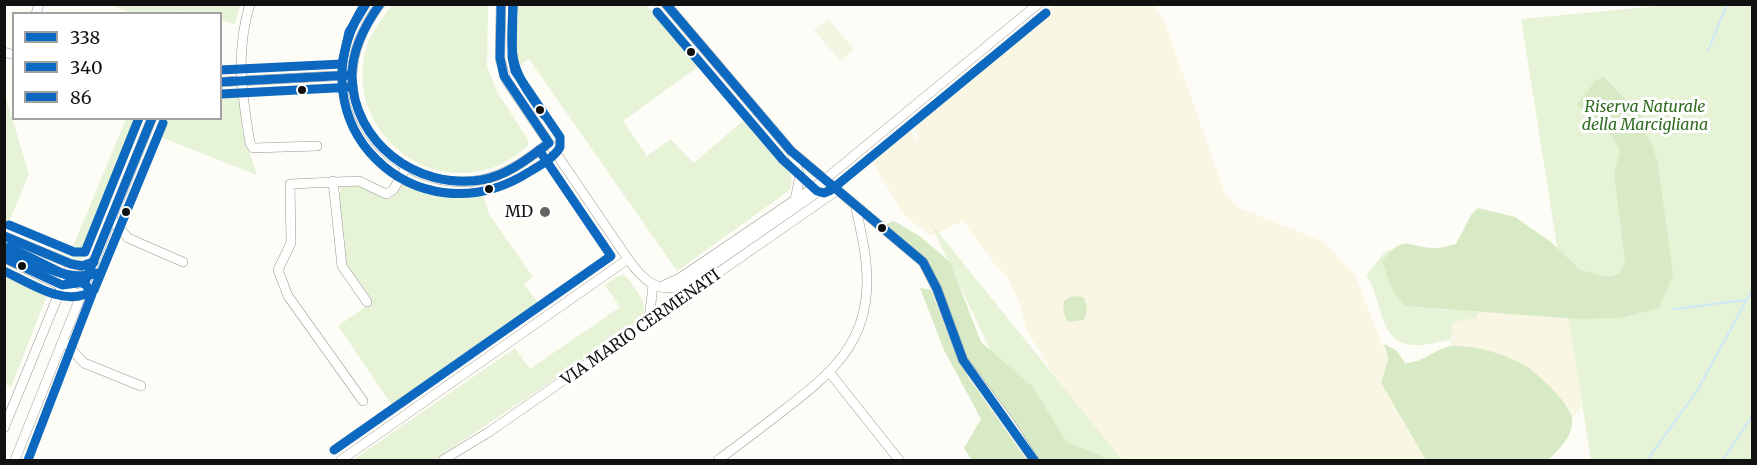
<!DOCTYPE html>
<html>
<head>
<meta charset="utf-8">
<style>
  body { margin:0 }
  #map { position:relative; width:1757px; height:465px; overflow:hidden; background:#fdfcf7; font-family:Merriweather,serif }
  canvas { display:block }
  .frame { position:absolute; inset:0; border:6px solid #111; pointer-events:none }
  .legend { position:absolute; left:12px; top:12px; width:210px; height:108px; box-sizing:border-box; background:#fff; border:2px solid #a0a0a0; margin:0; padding:8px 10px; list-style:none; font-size:18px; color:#111 }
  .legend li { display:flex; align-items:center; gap:12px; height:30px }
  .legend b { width:30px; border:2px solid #a0a0a0 }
</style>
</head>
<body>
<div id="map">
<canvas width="1757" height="465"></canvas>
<div class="frame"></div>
<ul class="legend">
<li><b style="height:8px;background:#0c69bf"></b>338</li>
<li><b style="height:8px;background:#0c69bf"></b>340</li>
<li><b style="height:8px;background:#0c69bf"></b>86</li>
</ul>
</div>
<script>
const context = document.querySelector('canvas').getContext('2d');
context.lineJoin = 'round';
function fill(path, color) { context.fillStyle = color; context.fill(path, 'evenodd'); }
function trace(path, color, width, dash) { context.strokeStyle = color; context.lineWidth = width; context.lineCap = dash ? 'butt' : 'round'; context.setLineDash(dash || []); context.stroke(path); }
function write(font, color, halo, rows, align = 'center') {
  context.font = font + ' Merriweather,serif'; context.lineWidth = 6; context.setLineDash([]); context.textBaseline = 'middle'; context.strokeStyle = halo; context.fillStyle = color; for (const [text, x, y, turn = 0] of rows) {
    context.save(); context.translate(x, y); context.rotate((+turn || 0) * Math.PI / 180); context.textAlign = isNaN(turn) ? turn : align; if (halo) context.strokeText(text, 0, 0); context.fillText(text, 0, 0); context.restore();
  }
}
const farmland = new Path2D(`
  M 1055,5 L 1154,5 L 1164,20 L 1225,194 L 1237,207 L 1324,242 L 1355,275 L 1388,359 L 1381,383 L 1426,460 L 1105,460 L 1026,329 L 1020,303 L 1007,276 L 994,263 L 963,221 L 931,236 L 903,214 L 869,157 L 909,128 L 918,143 L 916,128 L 926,111 Z
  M 1479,312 L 1575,319 L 1638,333 L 1572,419 L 1569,408 L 1557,394 L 1521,362 L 1480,349 L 1450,346 L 1453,335 L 1451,326 L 1454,322 L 1476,318 Z`);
const green = new Path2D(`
  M 393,4 L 488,5 L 487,66 L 497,92 L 529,141 L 527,147 C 516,155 505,164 492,168 C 441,185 389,158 369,110 C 361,90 360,63 368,43 C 374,29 383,16 393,4 Z
  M 111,5 L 240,5 L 235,24 L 221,20 L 220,14 L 178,11 L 178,13 L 131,13 Z
  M 512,5 L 646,5 L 699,66 L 623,121 L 647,156 L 671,139 L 694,163 L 745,119 C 760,136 800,165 790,190 L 677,271 L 529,59 L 514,69 L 511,53 Z
  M 1669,5 L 1752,5 L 1752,460 L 1591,460 L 1521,19 Z
  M 221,94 L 241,94 L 242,130 L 257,175 L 158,136 L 166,119 L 220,118 Z
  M 5,95 L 29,174 L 6,229 L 4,228 Z
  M 126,119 L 143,119 L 87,256 L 79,260 L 60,252 L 67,251 L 74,244 Z
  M 405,180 C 430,193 455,196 482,192 L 489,214 L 533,277 L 524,284 L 542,308 L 396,411 L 338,326 L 365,307 L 337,266 L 332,194 L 341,192 L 339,182 L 362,182 L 386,199 L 395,194 Z
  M 930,222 L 1122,460 L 1042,460 Z
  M 1392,249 L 1382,261 L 1404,306 L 1479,312 L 1476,318 L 1454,322 L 1451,327 L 1453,335 L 1450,340 C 1438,342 1424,346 1413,345 C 1377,343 1383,297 1366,275 L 1386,251 Z
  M 5,267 L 43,284 L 48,293 L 11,387 L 5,384 Z
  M 623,275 C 629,279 632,284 636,290 C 647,306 647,314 633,327 L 434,460 L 353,460 L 515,348 L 530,369 L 620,307 L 605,285 L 616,277 Z`);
const forest = new Path2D(`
  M 1604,77 L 1642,117 L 1641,129 L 1651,142 L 1658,163 L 1673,275 L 1659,308 L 1621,318 L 1575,319 L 1404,306 L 1392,290 L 1382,261 C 1407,231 1407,249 1437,248 C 1443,248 1450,245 1456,244 L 1471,215 L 1478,208 L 1515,217 L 1551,242 L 1580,270 L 1606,277 L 1619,274 L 1625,262 L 1614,174 L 1620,150 L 1611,135 L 1577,105 L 1595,81 Z
  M 894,221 L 921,237 L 950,262 L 981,342 L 1033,387 L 1067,443 L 1101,455 L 1105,460 L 1038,460 L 965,360 L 931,269 L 907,243 L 884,225 Z
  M 920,288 L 931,290 L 954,350 L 969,378 L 1027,460 L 972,460 L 964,448 L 981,419 L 944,350 Z
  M 1072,296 L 1083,297 C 1088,306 1088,311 1084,320 L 1068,322 L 1063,312 L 1064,301 Z
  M 1384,344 L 1396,350 L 1405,363 C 1423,363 1436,348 1452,346 C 1474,345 1500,353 1519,362 C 1533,368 1570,403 1572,418 C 1574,435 1560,449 1548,460 L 1426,460 L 1381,383 L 1388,359 Z`);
const pitch = new Path2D(`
  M 828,19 L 854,49 L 840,61 L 814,30 Z`);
const stream = new Path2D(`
  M 1708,51 L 1727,4
  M 1674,309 L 1745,300
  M 1647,460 L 1697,391 L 1752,290
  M 1723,460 L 1752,416`);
const minor = new Path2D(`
  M 250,4 C 235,52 242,95 250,143 L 253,148 L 317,146
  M 380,4 C 364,26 353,48 352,76 C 350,143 418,192 481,180 C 507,175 528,159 549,143
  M 501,4 L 500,58 L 506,80 L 628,259 C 642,279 659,296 685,284 L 828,185
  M 666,4 L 791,151 L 923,262 L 937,289 L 963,360 L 1010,423 L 1034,460
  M 36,14 L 39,4
  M 4,52 L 14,55
  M 220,82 L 352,75
  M 792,154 L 800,176 L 795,200
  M 333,181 L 342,266 L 367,302
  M 111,219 L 128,238 L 183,262
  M 4,236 L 71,264 L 82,266 L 94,262
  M 4,258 L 80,295
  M 17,263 L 18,251 L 25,245
  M 664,285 L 680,278 L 823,181 L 1038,4
  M 644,326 L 650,312 L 653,285
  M 63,340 L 84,363 L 141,386
  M 830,373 L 899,460
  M 363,401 L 288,296 L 278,270 L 291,243 L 290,184 L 359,181 L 386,194 L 393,190 L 406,168
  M 4,428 L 71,264
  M 15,460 L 152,118
  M 341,460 L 628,259
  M 443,460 L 489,432 L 836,191
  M 718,460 C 740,444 762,427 784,410 C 830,374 867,345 867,281 C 867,256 861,232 856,208`);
const bus1 = new Path2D(`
  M 380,4 C 365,25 352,50 352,76 C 353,143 417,190 481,180 C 507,176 529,158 549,143
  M 501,4 L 500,58 L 504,76 L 549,143
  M 666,4 L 791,151 L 923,262 L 937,289 L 963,360 L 1034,460
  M 220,82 L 352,75
  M 4,236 L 71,264 L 82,266 L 94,262
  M 4,258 L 62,285 L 85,282
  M 85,282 L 152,118`);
const bus2 = new Path2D(`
  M 365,4 C 289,122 416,244 529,172 C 539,166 554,158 560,147 L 560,137 L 515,71 L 512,57 L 513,4
  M 657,12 L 783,160 L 817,191 L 824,193 L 831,190 L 1046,13
  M 221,94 L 353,87
  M 4,249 C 33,261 67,284 98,273
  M 4,271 C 30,283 66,309 94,290 L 163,123`);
const bus3 = new Path2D(`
  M 513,5 C 510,63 510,67 544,115
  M 220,70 L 342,64 L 349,32 L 366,4
  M 9,225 L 74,252 L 85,252 L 139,118
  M 9,247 L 86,285 L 92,294 L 28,460
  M 334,450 L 611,256 L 539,150`);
const markers = [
  [691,52,5,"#111"],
  [302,90,5,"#111"],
  [540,110,5,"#111"],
  [489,189,5,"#111"],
  [126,212,5,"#111"],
  [545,212,6,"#646362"],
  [882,228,5,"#111"],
  [22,266,5,"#111"]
];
const parkNames = [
  ["Riserva Naturale",1645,107],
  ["della Marcigliana",1645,125]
];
const poiNames = [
  ["MD",533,212]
];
const streetNames = [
  ["VIA MARIO CERMENATI",641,328,-35]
];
fill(farmland, '#f9f7e4');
fill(green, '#e7f3d7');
fill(forest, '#d8eac5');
fill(pitch, '#f0f6e1');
trace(stream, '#cde8f7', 2);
trace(minor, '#979795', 10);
trace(minor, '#fffffe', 9);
trace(bus1, '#0c69bf', 9);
trace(bus2, '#0c69bf', 9);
trace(bus3, '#0c69bf', 9);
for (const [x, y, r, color] of markers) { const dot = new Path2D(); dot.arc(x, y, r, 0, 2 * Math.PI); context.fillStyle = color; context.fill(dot); trace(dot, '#fff', 2); }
write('italic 16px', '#2f6b1f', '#fff', parkNames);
write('16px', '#111', '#fff', poiNames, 'right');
write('16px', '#111', '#fff', streetNames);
</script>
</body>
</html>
